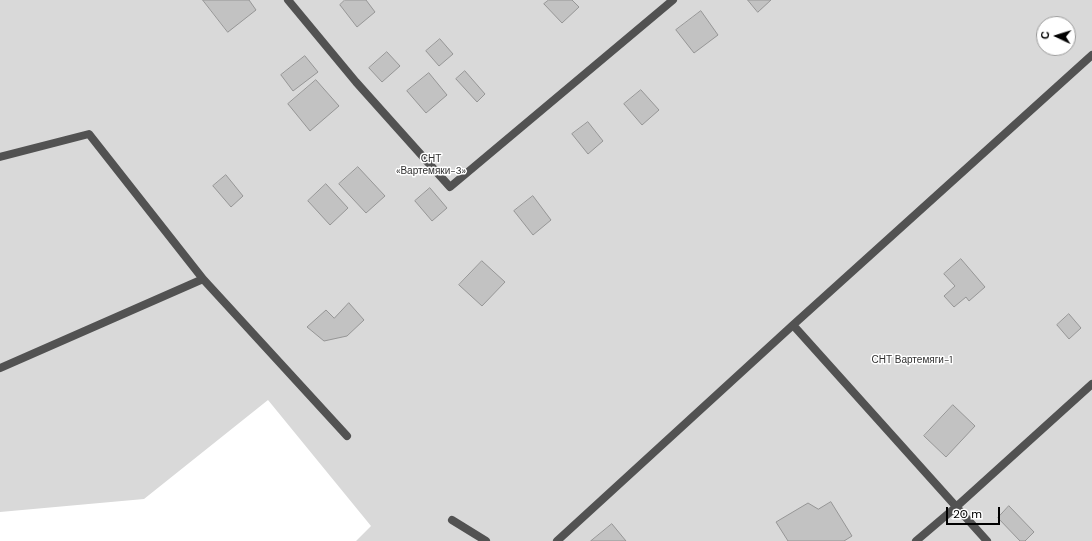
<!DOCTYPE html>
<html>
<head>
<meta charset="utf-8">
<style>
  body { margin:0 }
  #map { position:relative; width:1092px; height:541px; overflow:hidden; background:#fff; font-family:"DM Sans",sans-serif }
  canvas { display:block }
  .north { position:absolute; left:1036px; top:16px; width:40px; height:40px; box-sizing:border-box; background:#fff; border:1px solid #999; border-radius:50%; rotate:274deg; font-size:11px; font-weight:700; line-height:16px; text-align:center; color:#000 }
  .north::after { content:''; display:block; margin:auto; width:14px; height:18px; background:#000; clip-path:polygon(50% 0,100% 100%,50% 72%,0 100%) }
  .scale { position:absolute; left:946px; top:507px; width:54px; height:18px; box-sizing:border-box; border:2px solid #000; border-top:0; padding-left:5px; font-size:12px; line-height:14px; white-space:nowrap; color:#000; -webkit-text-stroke:3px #fff; paint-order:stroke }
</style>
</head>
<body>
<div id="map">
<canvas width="1092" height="541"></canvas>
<div class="north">С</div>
<div class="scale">20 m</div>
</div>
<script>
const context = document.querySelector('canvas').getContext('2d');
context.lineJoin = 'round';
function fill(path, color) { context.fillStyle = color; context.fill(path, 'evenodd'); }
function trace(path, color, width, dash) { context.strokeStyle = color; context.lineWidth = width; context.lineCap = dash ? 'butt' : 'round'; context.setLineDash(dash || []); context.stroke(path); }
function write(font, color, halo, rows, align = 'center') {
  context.font = font + ' "DM Sans",sans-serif'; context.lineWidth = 3; context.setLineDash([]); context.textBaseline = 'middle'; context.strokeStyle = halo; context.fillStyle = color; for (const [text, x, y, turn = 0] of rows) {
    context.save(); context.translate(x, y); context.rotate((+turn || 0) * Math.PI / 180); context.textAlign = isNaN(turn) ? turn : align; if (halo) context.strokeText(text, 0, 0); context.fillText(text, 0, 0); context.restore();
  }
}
const green = new Path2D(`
  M 0,0 L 1092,0 L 1092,541 L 356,541 L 371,526 L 268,400 L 144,499 L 0,512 ZM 1044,24 L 1068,24 L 1068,48 L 1044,48 Z`);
const building = new Path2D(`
  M 203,0 L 249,0 L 256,10 L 228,32 Z
  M 345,0 L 366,0 L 375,12 L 357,27 L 340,5 Z
  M 549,0 L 572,0 L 579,7 L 562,23 L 544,4 Z
  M 748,0 L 771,0 L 758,12 Z
  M 701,11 L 718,35 L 694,53 L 676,30 Z
  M 440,39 L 453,54 L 439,66 L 426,51 Z
  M 387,52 L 400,66 L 382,82 L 369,68 Z
  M 305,56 L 318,72 L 293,91 L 281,75 Z
  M 465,71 L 485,94 L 477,102 L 456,79 Z
  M 429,73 L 447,95 L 426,113 L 407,91 Z
  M 316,80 L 339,106 L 310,131 L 288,104 Z
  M 641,90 L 659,110 L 642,125 L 624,104 Z
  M 588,122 L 603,141 L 588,154 L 572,134 Z
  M 358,167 L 385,196 L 366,213 L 339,184 Z
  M 226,175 L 243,196 L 231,207 L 213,186 Z
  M 326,184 L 348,208 L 330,225 L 308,201 Z
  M 430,188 L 447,208 L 432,221 L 415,201 Z
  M 533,196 L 551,220 L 533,235 L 514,211 Z
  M 961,259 L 985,287 L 969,301 L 966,297 L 954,307 L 944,296 L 955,286 L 944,274 Z
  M 482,261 L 505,282 L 482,306 L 459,285 Z
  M 349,303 L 364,320 L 347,336 L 324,341 L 307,327 L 326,310 L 334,318 Z
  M 1069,314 L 1081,328 L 1069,339 L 1057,325 Z
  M 953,405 L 975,426 L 946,457 L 924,436 Z
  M 831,502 L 852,536 L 844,541 L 788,541 L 776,522 L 808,503 L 818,509 Z
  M 1009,506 L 1034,532 L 1025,541 L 1020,541 L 998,518 Z
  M 612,524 L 626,541 L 591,541 Z`);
const lane = new Path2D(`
  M 452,520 L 486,541`);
const street = new Path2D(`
  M 288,0 L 356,82 L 450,187 L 673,0
  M 0,157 L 89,134 L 203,279
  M 793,325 L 1092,55
  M 0,368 L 203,279 L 347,436
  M 557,541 L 793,325 L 987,541
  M 916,541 L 956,507 L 1092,384`);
const parkNames = [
  ["СНТ",431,159],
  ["«Вартемяки-3»",431,171],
  ["СНТ Вартемяги-1",912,360]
];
fill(green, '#d9d9d9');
fill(building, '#c2c2c2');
trace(building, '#969696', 1);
trace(lane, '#525252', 8);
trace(street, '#525252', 8);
write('10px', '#303030', '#fff', parkNames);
</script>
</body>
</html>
